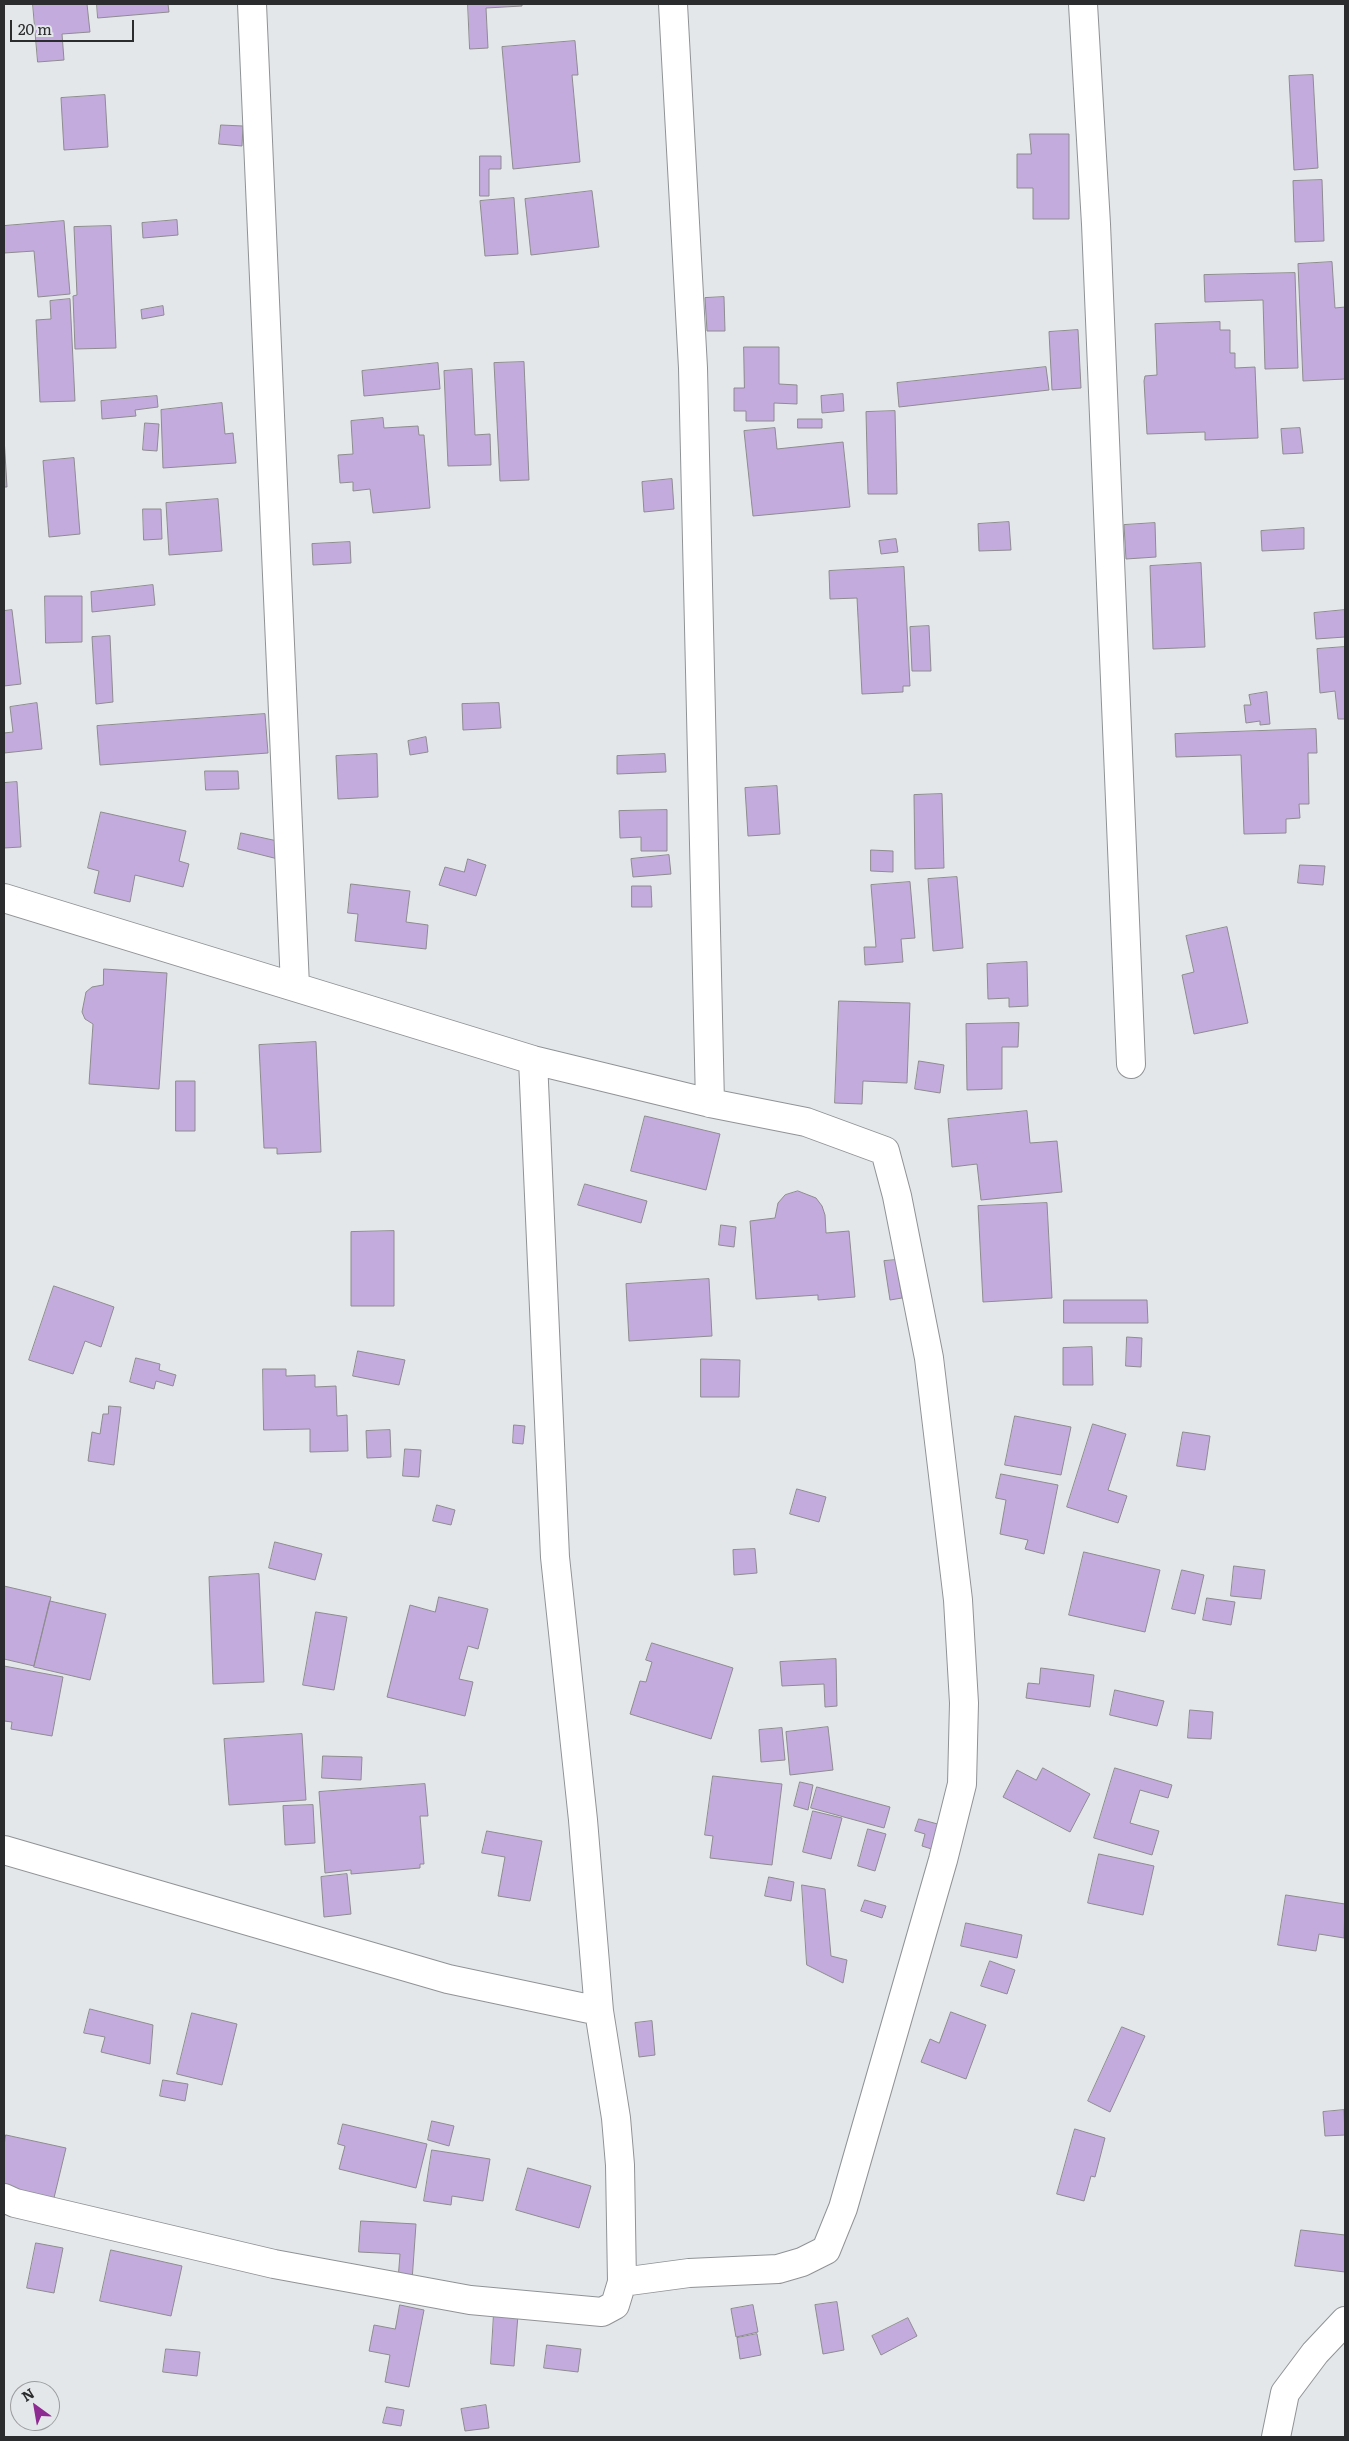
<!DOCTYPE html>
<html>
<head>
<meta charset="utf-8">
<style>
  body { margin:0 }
  #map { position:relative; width:1349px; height:2441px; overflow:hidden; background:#e4e7ea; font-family:Literata,serif }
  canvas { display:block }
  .frame { position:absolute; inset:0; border:5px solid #2b2c2d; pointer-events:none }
  .north { position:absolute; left:10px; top:2381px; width:50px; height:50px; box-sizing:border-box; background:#e4e7ea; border:1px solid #9a9c9e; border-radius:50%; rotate:328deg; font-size:14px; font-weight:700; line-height:20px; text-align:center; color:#2b2c2d }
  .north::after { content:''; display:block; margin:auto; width:18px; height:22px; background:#8e2b92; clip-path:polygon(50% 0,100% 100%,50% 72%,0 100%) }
  .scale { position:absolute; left:10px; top:20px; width:124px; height:22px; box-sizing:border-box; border:2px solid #2b2c2d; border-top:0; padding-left:6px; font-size:15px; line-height:18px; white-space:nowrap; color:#2b2c2d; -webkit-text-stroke:4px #e4e7ea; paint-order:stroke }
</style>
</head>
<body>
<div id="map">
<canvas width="1349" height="2441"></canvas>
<div class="frame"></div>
<div class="north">N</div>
<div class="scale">20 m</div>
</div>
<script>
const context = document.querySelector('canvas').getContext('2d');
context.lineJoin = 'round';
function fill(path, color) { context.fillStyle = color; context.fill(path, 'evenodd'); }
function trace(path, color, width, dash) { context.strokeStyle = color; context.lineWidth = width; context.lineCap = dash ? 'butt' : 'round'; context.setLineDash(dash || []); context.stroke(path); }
const building = new Path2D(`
  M 33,4 L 87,4 L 90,32 L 62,34 L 64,60 L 38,62 Z
  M 97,4 L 168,4 L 169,12 L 98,18 Z
  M 468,4 L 522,4 L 522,6 L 486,8 L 488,48 L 470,49 Z
  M 575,41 L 578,75 L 572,75 L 580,162 L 513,169 L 502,47 Z
  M 1313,75 L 1318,168 L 1294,170 L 1289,76 Z
  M 105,95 L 108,147 L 64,150 L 61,98 Z
  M 221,125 L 243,126 L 242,146 L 219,144 Z
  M 1030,134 L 1069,134 L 1069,219 L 1033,219 L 1033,188 L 1017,188 L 1017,154 L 1031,154 Z
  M 480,156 L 501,156 L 501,169 L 489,169 L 489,196 L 480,196 Z
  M 1322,180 L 1324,241 L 1295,242 L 1293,181 Z
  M 592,191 L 599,247 L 531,255 L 525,199 Z
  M 514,198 L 518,254 L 485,256 L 480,201 Z
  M 177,220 L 178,235 L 143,238 L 142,223 Z
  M 64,221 L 70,294 L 38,297 L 34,251 L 4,253 L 4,226 Z
  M 111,226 L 116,348 L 75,349 L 73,296 L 77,295 L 74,227 Z
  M 1332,262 L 1335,308 L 1345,307 L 1345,379 L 1303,381 L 1298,264 Z
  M 1295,273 L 1298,368 L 1265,369 L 1263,300 L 1205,302 L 1204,275 Z
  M 724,297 L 725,331 L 707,331 L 705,298 Z
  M 70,299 L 75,401 L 40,402 L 36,320 L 51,319 L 50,301 Z
  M 163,306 L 164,315 L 142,319 L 141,310 Z
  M 1220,322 L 1220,330 L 1230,330 L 1230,353 L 1235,353 L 1235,368 L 1255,367 L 1258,438 L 1205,440 L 1205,432 L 1147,434 L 1144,381 L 1145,376 L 1157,375 L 1155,324 Z
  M 1078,330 L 1081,388 L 1052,390 L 1049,332 Z
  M 744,347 L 779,347 L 779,384 L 797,385 L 797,404 L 774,403 L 774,421 L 746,421 L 746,411 L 734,411 L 734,388 L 744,388 Z
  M 524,362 L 529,480 L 500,481 L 494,363 Z
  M 438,363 L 440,389 L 364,396 L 362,371 Z
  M 1046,367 L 1049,390 L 899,407 L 897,383 Z
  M 472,369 L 475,435 L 490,434 L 491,465 L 448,466 L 444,371 Z
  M 843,394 L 844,411 L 822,413 L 821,396 Z
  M 157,396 L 158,407 L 135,410 L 136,416 L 102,419 L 101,401 Z
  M 222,403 L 225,434 L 233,433 L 236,463 L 163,468 L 161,410 Z
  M 895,411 L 897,494 L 868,494 L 866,412 Z
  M 383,418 L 384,428 L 418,426 L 419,435 L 424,435 L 430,508 L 373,513 L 370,489 L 353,491 L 353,482 L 340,483 L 338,455 L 353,454 L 351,421 Z
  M 798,419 L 822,419 L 822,428 L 798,428 Z
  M 145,423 L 159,424 L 157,451 L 143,450 Z
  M 775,428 L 777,449 L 843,442 L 850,507 L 753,516 L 744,431 Z
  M 1300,428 L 1303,453 L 1283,454 L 1281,429 Z
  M 4,437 L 7,487 L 4,487 Z
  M 74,458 L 80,534 L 49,537 L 43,461 Z
  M 672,479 L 674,509 L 644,512 L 642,482 Z
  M 218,499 L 222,551 L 169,555 L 166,503 Z
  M 143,509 L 161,509 L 162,539 L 144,540 Z
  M 1009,522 L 1011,550 L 979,551 L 978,524 Z
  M 1155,523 L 1156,557 L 1126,559 L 1124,525 Z
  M 1304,528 L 1304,549 L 1262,551 L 1261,531 Z
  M 896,539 L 898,552 L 881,554 L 879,541 Z
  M 350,542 L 351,563 L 313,565 L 312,544 Z
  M 1201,563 L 1205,647 L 1153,649 L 1150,566 Z
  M 904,567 L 910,686 L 903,686 L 903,692 L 862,694 L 857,598 L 830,599 L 829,571 Z
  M 153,585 L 155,605 L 92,612 L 91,592 Z
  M 45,596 L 82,596 L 82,642 L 46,643 Z
  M 12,610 L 21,684 L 4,686 L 4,611 Z
  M 1345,610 L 1345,637 L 1316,639 L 1314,613 Z
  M 929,626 L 931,671 L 912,671 L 910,627 Z
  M 110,636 L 113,702 L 96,704 L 92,637 Z
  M 1345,647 L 1345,719 L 1338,719 L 1335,691 L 1320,693 L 1317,649 Z
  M 1267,692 L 1270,724 L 1260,725 L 1260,721 L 1246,723 L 1244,705 L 1251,705 L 1249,695 Z
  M 37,703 L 42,749 L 4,753 L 4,733 L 13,732 L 10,707 Z
  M 499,703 L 501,728 L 463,730 L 462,704 Z
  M 265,714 L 268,753 L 100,765 L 97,726 Z
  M 1316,729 L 1317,753 L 1308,753 L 1309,804 L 1299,804 L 1300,818 L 1286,819 L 1286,833 L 1244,834 L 1241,755 L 1176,757 L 1175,734 Z
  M 426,737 L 428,752 L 410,755 L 408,741 Z
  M 377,754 L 378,797 L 338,799 L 336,756 Z
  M 665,754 L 666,772 L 617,774 L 617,756 Z
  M 205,771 L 238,771 L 239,789 L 206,790 Z
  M 17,782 L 21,847 L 4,848 L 4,783 Z
  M 777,786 L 780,834 L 748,836 L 745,788 Z
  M 942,794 L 944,868 L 915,869 L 914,795 Z
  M 667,810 L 667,851 L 641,851 L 641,837 L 620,838 L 619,811 Z
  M 101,812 L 186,831 L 179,861 L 189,864 L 183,887 L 135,875 L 130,902 L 94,893 L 99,871 L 88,868 Z
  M 241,833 L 282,842 L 278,859 L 238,849 Z
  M 871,850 L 893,851 L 893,872 L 871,871 Z
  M 669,855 L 671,874 L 633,877 L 631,859 Z
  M 468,859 L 486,865 L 476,896 L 439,885 L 445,867 L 464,872 Z
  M 1300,865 L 1325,866 L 1323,885 L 1298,883 Z
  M 957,877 L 963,948 L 933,951 L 928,879 Z
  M 910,882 L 915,938 L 901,939 L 903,962 L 865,965 L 864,947 L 876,947 L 871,885 Z
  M 351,884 L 410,891 L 406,922 L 428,925 L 426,949 L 355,941 L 358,914 L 348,913 Z
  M 632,886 L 651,886 L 652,907 L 632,907 Z
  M 1227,927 L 1248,1023 L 1194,1034 L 1182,975 L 1194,972 L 1186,936 Z
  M 1027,962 L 1028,1006 L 1009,1007 L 1009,998 L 988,999 L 987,964 Z
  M 104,969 L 167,973 L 159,1089 L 89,1084 L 93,1024 L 85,1019 L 82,1012 L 86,992 L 92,987 L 103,985 Z
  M 839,1001 L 910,1003 L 907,1083 L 863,1081 L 862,1104 L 835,1103 Z
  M 1019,1023 L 1018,1047 L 1002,1047 L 1002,1089 L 967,1090 L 966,1024 Z
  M 316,1042 L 321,1152 L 277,1154 L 277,1148 L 264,1148 L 259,1045 Z
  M 919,1061 L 944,1065 L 940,1093 L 915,1089 Z
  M 176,1081 L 195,1081 L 195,1131 L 176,1131 Z
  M 1027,1111 L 1030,1143 L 1057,1141 L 1062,1192 L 981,1200 L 977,1164 L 952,1167 L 948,1119 Z
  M 645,1116 L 720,1134 L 706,1190 L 631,1171 Z
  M 585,1184 L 647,1201 L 641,1223 L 578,1205 Z
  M 798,1191 L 816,1198 L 822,1206 L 825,1215 L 826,1233 L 849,1231 L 855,1297 L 818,1300 L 818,1295 L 756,1299 L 750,1221 L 775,1218 L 778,1203 L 785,1195 Z
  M 1047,1203 L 1052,1298 L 983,1302 L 978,1206 Z
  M 721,1225 L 736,1227 L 734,1247 L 719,1245 Z
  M 394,1231 L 394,1306 L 351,1306 L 351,1232 Z
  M 896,1260 L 902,1298 L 890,1300 L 884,1261 Z
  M 709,1279 L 712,1336 L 629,1341 L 626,1284 Z
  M 54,1286 L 114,1307 L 101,1347 L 85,1341 L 73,1374 L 29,1360 Z
  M 1064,1300 L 1147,1300 L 1148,1323 L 1064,1323 Z
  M 1127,1337 L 1142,1338 L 1141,1367 L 1126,1366 Z
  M 1092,1347 L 1093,1385 L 1063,1385 L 1063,1348 Z
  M 358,1351 L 405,1360 L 399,1385 L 353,1376 Z
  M 136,1358 L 160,1364 L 159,1370 L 176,1375 L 173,1386 L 156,1381 L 154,1389 L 130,1382 Z
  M 701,1359 L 740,1360 L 739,1397 L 701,1397 Z
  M 263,1369 L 286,1369 L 286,1376 L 315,1375 L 315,1387 L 336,1386 L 337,1416 L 347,1415 L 348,1451 L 310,1452 L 310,1429 L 264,1430 Z
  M 109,1406 L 121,1407 L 114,1465 L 88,1461 L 92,1432 L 100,1434 L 103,1414 L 108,1414 Z
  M 1015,1416 L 1071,1427 L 1061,1475 L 1005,1465 Z
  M 1093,1424 L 1126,1434 L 1108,1490 L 1127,1496 L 1118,1523 L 1067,1507 Z
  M 514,1425 L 525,1426 L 523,1444 L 513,1443 Z
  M 390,1430 L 391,1457 L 367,1458 L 366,1431 Z
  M 1183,1432 L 1210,1436 L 1205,1470 L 1177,1466 Z
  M 405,1449 L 421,1450 L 419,1477 L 403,1476 Z
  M 1001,1474 L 1058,1485 L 1044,1554 L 1025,1549 L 1028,1540 L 1000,1534 L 1006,1500 L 996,1498 Z
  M 797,1489 L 826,1497 L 819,1522 L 790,1514 Z
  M 437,1505 L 455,1510 L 451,1525 L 433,1521 Z
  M 275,1542 L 322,1554 L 315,1580 L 269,1568 Z
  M 755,1549 L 757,1573 L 734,1575 L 733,1550 Z
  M 1084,1552 L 1160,1570 L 1145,1632 L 1069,1615 Z
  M 1234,1566 L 1265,1570 L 1261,1599 L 1231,1596 Z
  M 1182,1570 L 1204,1575 L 1195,1614 L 1172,1609 Z
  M 259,1574 L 264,1682 L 213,1684 L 209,1577 Z
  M 4,1586 L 51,1597 L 34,1666 L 4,1659 Z
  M 439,1597 L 488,1609 L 478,1649 L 468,1646 L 459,1679 L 473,1682 L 465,1716 L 387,1697 L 410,1605 L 435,1612 Z
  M 1207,1598 L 1235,1602 L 1231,1625 L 1203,1620 Z
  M 50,1601 L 106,1614 L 90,1680 L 34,1667 Z
  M 316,1612 L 347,1617 L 334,1690 L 303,1685 Z
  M 652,1643 L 733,1668 L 711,1739 L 630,1714 L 640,1681 L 646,1682 L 652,1662 L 646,1660 Z
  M 836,1659 L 837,1706 L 825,1707 L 824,1684 L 782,1686 L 780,1662 Z
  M 4,1666 L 63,1677 L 52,1736 L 11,1729 L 12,1722 L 4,1721 Z
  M 1041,1668 L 1094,1675 L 1090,1707 L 1026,1698 L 1028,1683 L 1039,1684 Z
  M 1115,1690 L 1164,1701 L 1157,1726 L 1110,1715 Z
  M 1190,1710 L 1213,1712 L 1211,1739 L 1188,1738 Z
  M 828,1727 L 833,1770 L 790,1775 L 786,1732 Z
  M 782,1728 L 785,1760 L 761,1762 L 759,1730 Z
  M 302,1734 L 306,1800 L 229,1805 L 224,1739 Z
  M 323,1756 L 362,1757 L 361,1780 L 322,1778 Z
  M 1043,1768 L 1090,1794 L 1070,1832 L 1003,1797 L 1017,1770 L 1036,1780 Z
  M 1115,1768 L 1172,1785 L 1168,1798 L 1140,1790 L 1130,1823 L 1159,1831 L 1152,1855 L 1094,1838 Z
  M 713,1776 L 782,1784 L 772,1865 L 710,1858 L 713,1836 L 705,1835 Z
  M 800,1782 L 813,1785 L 808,1810 L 794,1806 Z
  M 425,1784 L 428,1816 L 420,1816 L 424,1864 L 420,1864 L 420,1868 L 351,1874 L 351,1870 L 325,1873 L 319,1792 Z
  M 817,1787 L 890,1807 L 884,1828 L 811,1808 Z
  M 313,1805 L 315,1843 L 285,1845 L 283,1806 Z
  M 813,1811 L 842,1818 L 831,1859 L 803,1852 Z
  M 919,1819 L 945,1826 L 938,1851 L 922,1846 L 925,1834 L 915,1831 Z
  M 868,1829 L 886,1834 L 875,1871 L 858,1866 Z
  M 487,1831 L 542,1841 L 530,1901 L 498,1896 L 505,1857 L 482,1853 Z
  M 1099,1854 L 1154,1866 L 1143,1915 L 1088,1903 Z
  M 347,1874 L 351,1914 L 324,1917 L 321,1877 Z
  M 769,1877 L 794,1882 L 791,1901 L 765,1896 Z
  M 802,1885 L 825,1889 L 831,1956 L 847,1960 L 843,1983 L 807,1965 Z
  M 1286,1895 L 1345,1904 L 1344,1938 L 1319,1934 L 1316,1951 L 1278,1945 Z
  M 865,1900 L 886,1906 L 882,1918 L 861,1911 Z
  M 966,1923 L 1022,1935 L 1017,1958 L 961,1946 Z
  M 990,1961 L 1015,1970 L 1007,1994 L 981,1986 Z
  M 90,2009 L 153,2025 L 150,2064 L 101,2052 L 105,2037 L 84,2033 Z
  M 951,2012 L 986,2025 L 966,2079 L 921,2062 L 930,2039 L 939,2043 Z
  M 192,2013 L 237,2024 L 222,2085 L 177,2074 Z
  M 652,2021 L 655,2055 L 639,2057 L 635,2023 Z
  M 1122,2027 L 1145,2036 L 1110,2112 L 1088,2101 Z
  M 163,2080 L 188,2084 L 185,2101 L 160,2096 Z
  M 1344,2110 L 1345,2135 L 1325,2136 L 1323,2112 Z
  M 432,2121 L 454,2126 L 449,2146 L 428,2140 Z
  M 343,2124 L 427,2144 L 416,2188 L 339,2169 L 345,2146 L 338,2144 Z
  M 1075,2129 L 1105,2138 L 1095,2177 L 1091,2176 L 1084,2201 L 1057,2194 Z
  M 6,2135 L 66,2148 L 53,2202 L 4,2191 L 4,2146 Z
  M 432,2150 L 490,2159 L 483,2201 L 452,2196 L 451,2205 L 424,2201 Z
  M 528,2168 L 591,2186 L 579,2228 L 516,2210 Z
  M 361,2221 L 416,2224 L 412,2281 L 398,2280 L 400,2254 L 359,2252 Z
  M 1301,2230 L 1345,2235 L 1345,2272 L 1295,2266 Z
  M 36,2243 L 63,2248 L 54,2293 L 27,2288 Z
  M 111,2250 L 182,2266 L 171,2316 L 100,2301 Z
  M 837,2302 L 844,2350 L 823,2354 L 815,2305 Z
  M 400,2305 L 424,2310 L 409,2387 L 385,2382 L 390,2355 L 369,2351 L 374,2325 L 395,2329 Z
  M 753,2305 L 758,2332 L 736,2337 L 731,2309 Z
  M 494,2313 L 518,2315 L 514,2366 L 491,2364 Z
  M 908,2318 L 917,2336 L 881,2355 L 872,2336 Z
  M 757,2334 L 761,2355 L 740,2359 L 737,2338 Z
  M 547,2345 L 581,2349 L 578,2372 L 544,2368 Z
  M 166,2349 L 200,2352 L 197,2376 L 163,2372 Z
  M 486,2405 L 489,2428 L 465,2431 L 461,2409 Z
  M 387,2407 L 404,2410 L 401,2426 L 383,2423 Z`);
const minor = new Path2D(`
  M 252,4 L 295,986
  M 673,4 L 693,368 L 710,1103
  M 1083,4 L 1096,224 L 1131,1064
  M 4,898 L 533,1060 L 710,1103 L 806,1122 L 885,1151 L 897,1196 L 929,1358 L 958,1600 L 964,1703 L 962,1784 L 943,1860 L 843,2208 L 826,2250 L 802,2262 L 778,2269 L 689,2273 L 622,2282
  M 4,1850 L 448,1979 L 599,2011
  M 4,2198 L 15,2203 L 274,2264 L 470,2300 L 602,2312 L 615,2305 L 622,2282 L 620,2165 L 616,2118 L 599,2011 L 583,1820 L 555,1557 L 533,1060
  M 1276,2437 L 1285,2393 L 1315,2353 L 1345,2321`);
fill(building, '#c4abde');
trace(building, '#8d8c8f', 1);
trace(minor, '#909395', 30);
trace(minor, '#fff', 28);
</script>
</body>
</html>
